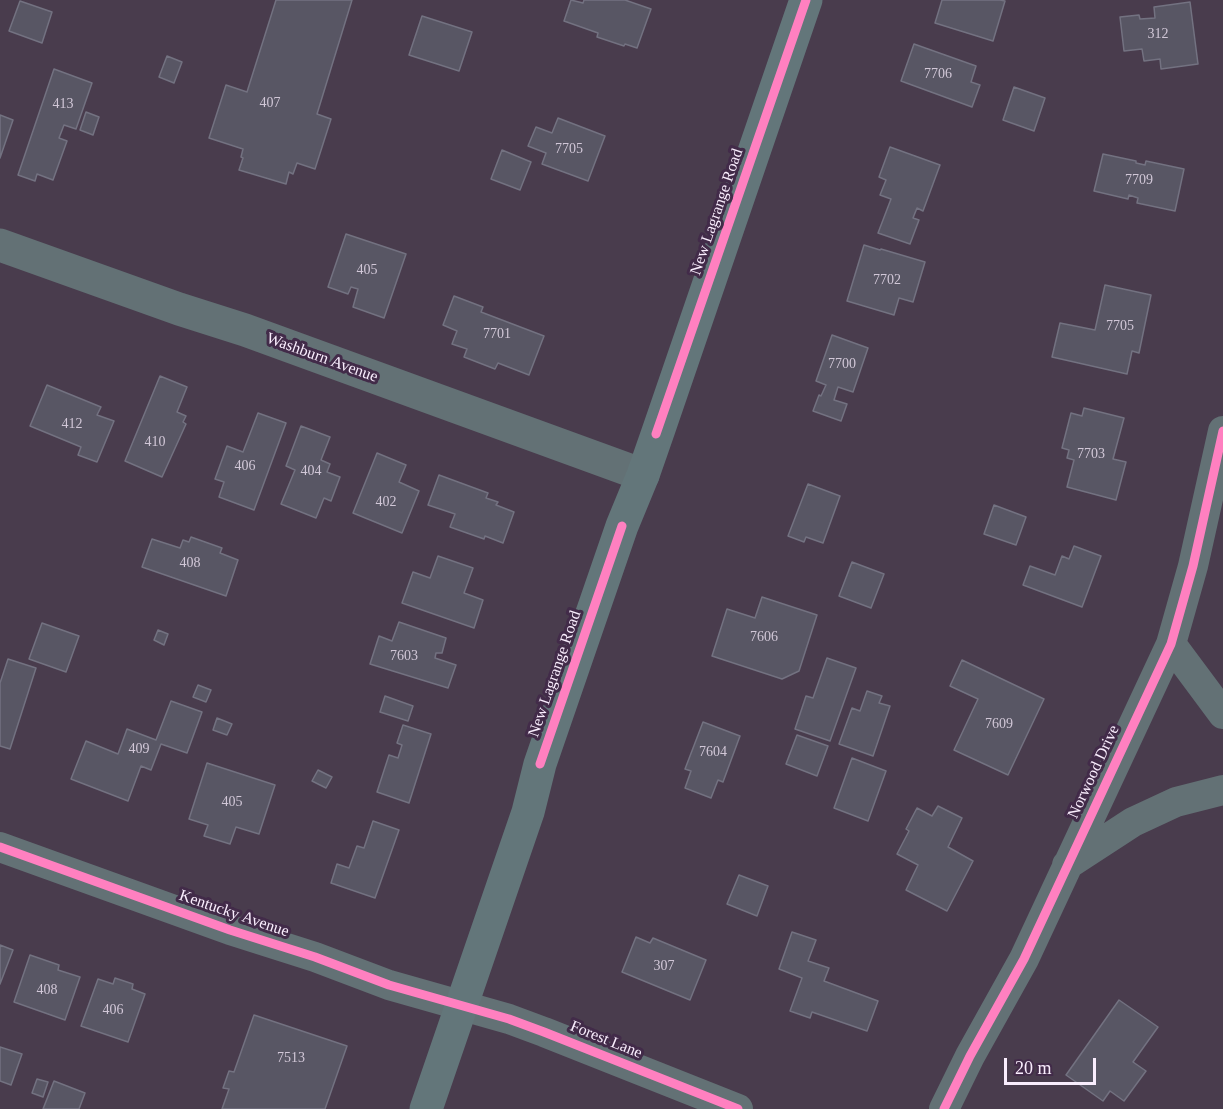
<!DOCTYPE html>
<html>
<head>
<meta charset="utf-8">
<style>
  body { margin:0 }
  #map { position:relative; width:1223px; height:1109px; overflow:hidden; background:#493c4d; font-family:Georgia,serif }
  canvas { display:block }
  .scale { position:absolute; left:1004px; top:1058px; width:92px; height:27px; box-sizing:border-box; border:3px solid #f9edfd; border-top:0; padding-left:8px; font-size:18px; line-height:21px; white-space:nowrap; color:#f9edfd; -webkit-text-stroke:4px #422b49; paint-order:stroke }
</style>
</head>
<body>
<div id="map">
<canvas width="1223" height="1109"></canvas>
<div class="scale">20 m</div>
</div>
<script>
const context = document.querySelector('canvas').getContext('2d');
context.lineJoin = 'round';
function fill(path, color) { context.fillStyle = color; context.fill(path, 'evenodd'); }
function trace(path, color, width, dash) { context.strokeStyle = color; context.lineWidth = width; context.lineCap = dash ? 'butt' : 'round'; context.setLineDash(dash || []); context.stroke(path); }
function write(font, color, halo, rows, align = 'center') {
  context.font = font + ' Georgia,serif'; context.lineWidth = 6; context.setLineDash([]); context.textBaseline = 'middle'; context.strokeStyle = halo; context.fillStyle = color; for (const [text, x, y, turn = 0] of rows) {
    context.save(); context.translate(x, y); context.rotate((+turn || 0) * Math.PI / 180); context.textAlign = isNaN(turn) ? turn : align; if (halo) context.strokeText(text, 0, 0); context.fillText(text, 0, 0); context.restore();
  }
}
const building = new Path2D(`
  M 276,0 L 352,0 L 317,114 L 331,119 L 315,169 L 297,163 L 293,174 L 289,172 L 286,184 L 239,170 L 243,158 L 241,157 L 243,149 L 209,138 L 226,85 L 247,92 Z
  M 571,0 L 583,3 L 584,0 L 625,0 L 651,9 L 637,48 L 625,44 L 624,46 L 597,37 L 598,33 L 564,21 Z
  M 942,0 L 1000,0 L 1005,1 L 993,41 L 935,23 Z
  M 20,1 L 52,12 L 42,43 L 9,31 Z
  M 1190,2 L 1198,64 L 1161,69 L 1160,59 L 1144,61 L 1142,49 L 1124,51 L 1120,17 L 1139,15 L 1140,19 L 1155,18 L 1154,7 Z
  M 422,16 L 472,32 L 459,71 L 409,55 Z
  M 914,44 L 976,66 L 971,82 L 980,85 L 972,107 L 901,81 Z
  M 167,56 L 182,62 L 174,83 L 159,77 Z
  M 54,69 L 92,83 L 76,129 L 64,125 L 59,138 L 67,141 L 53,180 L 37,174 L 35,181 L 18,175 Z
  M 1014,87 L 1045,98 L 1034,131 L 1003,120 Z
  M 86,112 L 99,117 L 93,135 L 80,130 Z
  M 0,115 L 13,120 L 0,158 Z
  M 558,118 L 605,136 L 588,181 L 542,164 L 546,153 L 528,146 L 536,127 L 552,133 Z
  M 890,147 L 940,165 L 923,211 L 917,208 L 913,218 L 919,220 L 910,244 L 878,233 L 891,199 L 880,195 L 886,180 L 879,177 Z
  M 502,150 L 531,162 L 520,190 L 491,179 Z
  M 1103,154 L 1136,161 L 1136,163 L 1145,165 L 1146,161 L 1184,169 L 1175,211 L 1137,203 L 1138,198 L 1129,195 L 1128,199 L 1094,191 Z
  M 346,234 L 406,254 L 384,318 L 353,307 L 358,289 L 351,287 L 348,294 L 328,287 Z
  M 864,245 L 880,250 L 881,249 L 925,262 L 913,302 L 899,298 L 894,315 L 847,301 Z
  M 1105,285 L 1151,295 L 1139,353 L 1132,351 L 1127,374 L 1052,357 L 1060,323 L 1095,330 Z
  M 454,296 L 483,307 L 481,312 L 544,336 L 529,375 L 498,363 L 495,369 L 464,357 L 467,349 L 452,344 L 457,331 L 443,325 Z
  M 832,335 L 868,348 L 853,392 L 838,387 L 834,400 L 847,404 L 841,421 L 813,411 L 819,395 L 821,396 L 826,385 L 816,381 Z
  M 160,376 L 187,387 L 177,412 L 186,416 L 183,422 L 186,424 L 162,477 L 125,461 Z
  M 47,385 L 101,407 L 97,415 L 114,421 L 97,462 L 78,455 L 81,447 L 30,426 Z
  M 1084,408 L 1124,418 L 1113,459 L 1126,462 L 1116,500 L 1067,487 L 1074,460 L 1067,458 L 1069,450 L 1062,448 L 1071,413 L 1082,416 Z
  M 258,413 L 286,423 L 254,510 L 219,497 L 224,482 L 215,479 L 227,446 L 243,452 Z
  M 301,426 L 330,437 L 321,460 L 330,464 L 327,472 L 340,477 L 331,501 L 324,498 L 316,518 L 281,504 L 295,470 L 286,466 Z
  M 377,453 L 406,465 L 399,482 L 419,491 L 402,533 L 353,513 Z
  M 439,475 L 488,493 L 486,498 L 498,502 L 496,505 L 514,512 L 503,543 L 485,536 L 484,539 L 450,527 L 455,514 L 428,505 Z
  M 808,484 L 840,496 L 823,543 L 806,537 L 804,542 L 788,536 Z
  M 994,505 L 1026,517 L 1016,545 L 984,534 Z
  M 191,537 L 222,548 L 220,553 L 238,560 L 226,596 L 142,567 L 152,539 L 180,548 L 183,540 L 189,542 Z
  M 1074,546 L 1101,556 L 1082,607 L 1023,585 L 1030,566 L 1055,575 L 1062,556 L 1069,559 Z
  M 438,556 L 473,568 L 464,593 L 483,600 L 474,628 L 402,603 L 413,572 L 430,578 Z
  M 852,562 L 884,574 L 871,608 L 839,596 Z
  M 762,597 L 817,615 L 799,671 L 782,679 L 712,656 L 727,609 L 755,618 Z
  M 399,622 L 446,638 L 442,653 L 436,653 L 435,658 L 456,665 L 448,688 L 370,664 L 379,636 L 392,641 Z
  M 42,623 L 79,636 L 66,672 L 29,659 Z
  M 158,630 L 168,634 L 164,645 L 154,640 Z
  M 827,658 L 856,668 L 830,741 L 795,729 L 806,696 L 813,698 Z
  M 8,659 L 36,668 L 10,749 L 0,746 L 0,683 Z
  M 962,660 L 1044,699 L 1008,775 L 954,750 L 978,699 L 950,686 Z
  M 198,685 L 211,690 L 206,702 L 193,697 Z
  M 867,691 L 882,696 L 879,703 L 890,706 L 873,756 L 839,744 L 852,708 L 860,711 Z
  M 385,696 L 413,706 L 408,721 L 380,712 Z
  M 171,701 L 202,712 L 187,753 L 161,744 L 151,770 L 141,766 L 128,801 L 71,779 L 86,741 L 118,754 L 127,729 L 156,740 Z
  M 217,718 L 232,724 L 227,735 L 213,730 Z
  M 703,722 L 740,736 L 723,782 L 718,780 L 711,798 L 685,788 L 691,771 L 685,769 Z
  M 403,725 L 431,734 L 409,803 L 377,792 L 389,755 L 398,758 L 402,745 L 397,743 Z
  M 797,735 L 828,746 L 817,776 L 786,764 Z
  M 852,758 L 886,771 L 868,821 L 834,808 Z
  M 207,763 L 275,785 L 259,834 L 236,827 L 230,844 L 204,836 L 208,825 L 189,819 Z
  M 318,770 L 332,777 L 326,788 L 312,781 Z
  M 938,806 L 962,818 L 948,847 L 973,861 L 947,911 L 906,890 L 918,865 L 897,854 L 909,831 L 906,829 L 917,808 L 932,816 Z
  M 373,821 L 399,830 L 375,898 L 331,883 L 337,864 L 349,868 L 357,846 L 364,848 Z
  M 739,875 L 768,886 L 757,916 L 727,904 Z
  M 792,932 L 816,940 L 808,961 L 829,968 L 824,981 L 878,1001 L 867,1031 L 812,1012 L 810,1018 L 790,1011 L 802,978 L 779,969 Z
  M 636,937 L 650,943 L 653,938 L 706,960 L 690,1000 L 622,972 Z
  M 0,945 L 13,950 L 0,984 Z
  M 30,955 L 59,965 L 58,970 L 80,977 L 65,1020 L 14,1002 Z
  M 115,978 L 133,984 L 132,989 L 145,994 L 128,1042 L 81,1026 L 98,979 L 113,984 Z
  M 1119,1000 L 1158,1027 L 1133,1062 L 1146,1071 L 1124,1101 L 1110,1091 L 1103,1101 L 1066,1075 Z
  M 254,1015 L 347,1046 L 325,1109 L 222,1109 L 229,1089 L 223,1088 L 229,1071 L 234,1072 Z
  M 0,1047 L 22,1054 L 11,1085 L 0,1081 Z
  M 37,1079 L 48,1082 L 43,1097 L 32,1093 Z
  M 54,1081 L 85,1093 L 79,1109 L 43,1109 Z`);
const minor = new Path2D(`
  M 1171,644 L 1223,714
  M 0,847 L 230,930 L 315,957 L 389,985 L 509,1019 L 544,1032 L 738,1109
  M 1067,865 L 1133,822 L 1176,802 L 1223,790
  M 944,1109 L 970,1056 L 1024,959 L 1171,644 L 1193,566 L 1223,431`);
const tertiary = new Path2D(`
  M 0,245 L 179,309 L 245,330 L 643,475`);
const secondary = new Path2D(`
  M 426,1109 L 528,812 L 540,764 L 622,526 L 643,475 L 659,429 L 806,0`);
const cycleway = new Path2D(`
  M 656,434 L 806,0
  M 540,764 L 622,526
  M 0,847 L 230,930 L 315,957 L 389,985 L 509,1019 L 544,1032 L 738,1109
  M 944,1109 L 970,1056 L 1024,959 L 1171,644 L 1193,566 L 1223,431`);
const numberNames = [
  ["312",1158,34],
  ["7706",938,74],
  ["407",270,103],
  ["413",63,104],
  ["7705",569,149],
  ["7709",1139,180],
  ["405",367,270],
  ["7702",887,280],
  ["7705",1120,326],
  ["7701",497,334],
  ["7700",842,364],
  ["412",72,424],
  ["410",155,442],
  ["7703",1091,454],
  ["406",245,466],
  ["404",311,471],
  ["402",386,502],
  ["408",190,563],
  ["7606",764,637],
  ["7603",404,656],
  ["7609",999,724],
  ["409",139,749],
  ["7604",713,752],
  ["405",232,802],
  ["307",664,966],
  ["408",47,990],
  ["406",113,1010],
  ["7513",291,1058]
];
const streetNames = [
  ["New Lagrange Road",717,212,-71],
  ["Washburn Avenue",322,358,20],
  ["New Lagrange Road",555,674,-71],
  ["Norwood Drive",1094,772,-65],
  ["Kentucky Avenue",234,914,19],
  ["Forest Lane",606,1040,22]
];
fill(building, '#585664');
trace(building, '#737281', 1.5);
trace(minor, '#637175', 30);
trace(tertiary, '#637175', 33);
trace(secondary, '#63767a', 33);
trace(cycleway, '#ff80c0', 9);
write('14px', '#d1c7d7', null, numberNames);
write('16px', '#f9edfd', '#422b49', streetNames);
</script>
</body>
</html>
